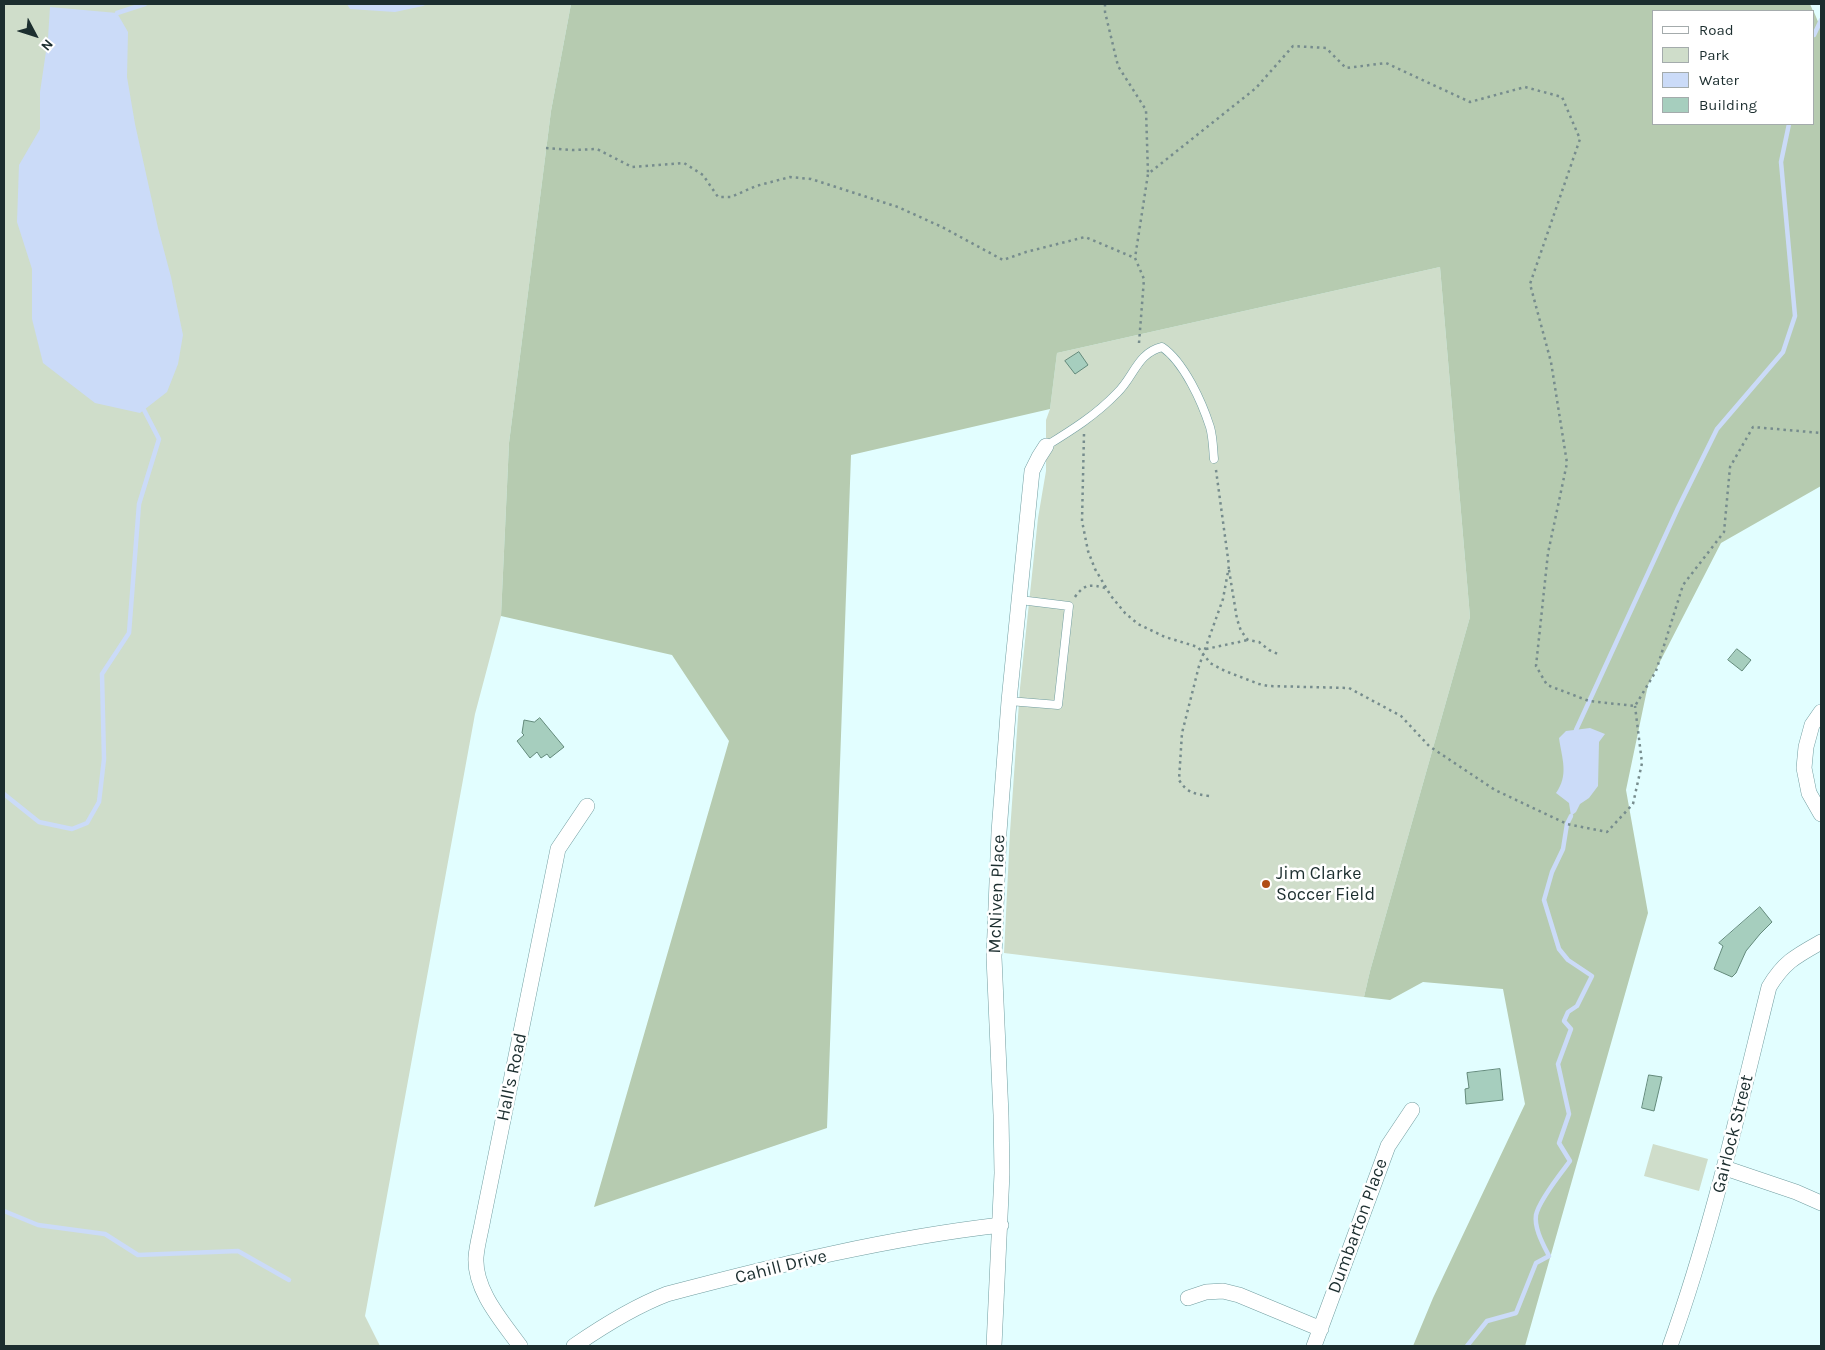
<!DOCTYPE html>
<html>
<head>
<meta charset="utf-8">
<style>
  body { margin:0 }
  #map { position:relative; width:1825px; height:1350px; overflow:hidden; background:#e2feff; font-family:Karla,sans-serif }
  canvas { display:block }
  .frame { position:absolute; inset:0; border:5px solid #1c2e2f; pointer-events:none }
  .legend { position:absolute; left:1652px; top:10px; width:162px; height:115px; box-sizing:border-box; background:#fff; border:1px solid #a4abac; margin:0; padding:6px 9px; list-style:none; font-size:15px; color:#1c2e2f }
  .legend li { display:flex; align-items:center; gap:10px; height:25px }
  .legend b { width:25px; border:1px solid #a4abac }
  .north { position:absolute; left:10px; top:10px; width:50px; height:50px; -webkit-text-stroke:4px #fff; paint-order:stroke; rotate:130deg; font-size:14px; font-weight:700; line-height:20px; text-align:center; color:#1c2e2f }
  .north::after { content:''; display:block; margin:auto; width:18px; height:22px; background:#1c2e2f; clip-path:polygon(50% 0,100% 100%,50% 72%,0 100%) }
</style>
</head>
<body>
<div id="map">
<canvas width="1825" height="1350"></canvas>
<div class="frame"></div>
<ul class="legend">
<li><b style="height:6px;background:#fff"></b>Road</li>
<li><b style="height:14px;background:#cfddca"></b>Park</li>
<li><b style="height:14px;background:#cbdbf8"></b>Water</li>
<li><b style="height:14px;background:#a6cebe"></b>Building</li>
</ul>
<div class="north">N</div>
</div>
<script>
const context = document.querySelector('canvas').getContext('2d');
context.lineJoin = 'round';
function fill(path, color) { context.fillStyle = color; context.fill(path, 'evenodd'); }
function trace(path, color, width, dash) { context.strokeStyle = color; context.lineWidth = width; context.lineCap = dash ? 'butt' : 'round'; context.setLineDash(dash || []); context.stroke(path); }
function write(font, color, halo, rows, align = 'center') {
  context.font = font + ' Karla,sans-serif'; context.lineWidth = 5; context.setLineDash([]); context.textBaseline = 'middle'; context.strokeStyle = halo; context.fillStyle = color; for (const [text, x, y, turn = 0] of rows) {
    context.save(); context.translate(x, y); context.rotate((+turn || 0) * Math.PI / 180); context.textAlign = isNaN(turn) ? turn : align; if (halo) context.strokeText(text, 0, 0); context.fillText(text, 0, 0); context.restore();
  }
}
const green = new Path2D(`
  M 4,4 L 571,4 L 551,111 L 509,443 L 501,616 L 475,714 L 365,1316 L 380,1346 L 4,1346 Z
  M 1440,267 L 1470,617 L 1370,971 L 1364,997 L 1004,953 L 1010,832 L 1020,688 L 1038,518 L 1046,471 L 1046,420 L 1050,409 L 1057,353 Z
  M 1653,1144 L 1708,1159 L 1699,1191 L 1644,1176 Z`);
const forest = new Path2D(`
  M 571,4 L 1810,4 L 1813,11 L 1654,11 L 1654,124 L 1814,124 L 1814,12 L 1821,29 L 1821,486 L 1721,543 L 1648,685 L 1626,790 L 1648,913 L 1525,1346 L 1413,1346 L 1433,1298 L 1525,1104 L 1503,989 L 1423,982 L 1390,1000 L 1364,997 L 1370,971 L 1470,617 L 1440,267 L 1057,353 L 1050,409 L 851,455 L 827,1128 L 594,1207 L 729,741 L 672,655 L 501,616 L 509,443 L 551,111 Z`);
const water = new Path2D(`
  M 347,4 L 427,4 L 423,6 L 395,12 L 350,9 Z
  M 50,7 L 117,13 L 128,32 L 127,77 L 135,124 L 158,228 L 171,277 L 183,335 L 178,364 L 167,392 L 140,413 L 95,403 L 43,363 L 32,319 L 32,269 L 17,222 L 19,165 L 40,129 L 40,92 L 48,38 Z
  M 1590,728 L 1605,734 L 1599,742 L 1598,786 L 1589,798 L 1580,804 L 1576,812 L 1571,816 L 1569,803 L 1556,793 C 1569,775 1562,759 1559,738 L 1566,731 Z`);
const stream = new Path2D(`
  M 117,13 L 145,4
  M 1814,35 L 1821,20
  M 1576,730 L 1678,508 L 1717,429 L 1783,352 L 1795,316 L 1781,162 L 1789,124
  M 4,794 L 39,822 L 72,829 L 87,823 L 99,802 L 104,759 L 102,674 L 129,633 L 139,504 L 159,439 L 144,410
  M 4,1211 L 38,1225 L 105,1234 L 138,1255 L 238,1251 L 289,1280
  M 1467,1346 L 1487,1321 L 1516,1313 L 1536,1263 L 1549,1256 C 1543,1244 1534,1228 1536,1215 C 1539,1200 1561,1173 1570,1161 L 1559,1143 L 1569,1114 L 1558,1064 L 1571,1029 L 1564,1021 L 1568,1012 L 1577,1006 L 1592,976 L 1568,960 L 1559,949 L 1544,900 L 1552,872 L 1563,849 L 1567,824 L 1571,816`);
const building = new Path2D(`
  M 1079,352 L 1088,365 L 1075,374 L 1065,361 Z
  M 1737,649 L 1751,660 L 1742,671 L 1728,660 Z
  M 540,718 L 564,747 L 550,758 L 547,754 L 541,758 L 537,752 L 530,758 L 517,741 L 524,735 L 522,733 L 524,720 L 534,722 Z
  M 1760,907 L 1772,922 L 1760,934 L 1746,951 L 1736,973 L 1732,977 L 1714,969 L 1723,946 L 1719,943 Z
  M 1500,1069 L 1503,1100 L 1466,1104 L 1465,1089 L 1469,1088 L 1467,1073 Z
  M 1649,1075 L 1662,1077 L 1654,1111 L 1642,1108 Z`);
const path = new Path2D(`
  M 1105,4 L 1105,12 L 1118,66 L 1146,110 L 1148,174
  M 546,148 L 572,150 L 597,149 L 632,167 L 684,163 L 703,175 L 718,197 L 731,197 L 756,186 L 790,177 L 811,179 L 898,207 L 942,227 L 1003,260 L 1026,252 L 1085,237 L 1135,258
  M 1139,343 L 1144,279 L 1135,258 L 1148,174 L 1256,88 L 1293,46 L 1326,48 L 1346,68 L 1386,63 L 1470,102 L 1525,87 L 1562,97 L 1580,139 L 1530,284 L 1551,362 L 1567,463 L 1548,553 L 1536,666 L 1547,685 L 1589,701 L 1635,706 L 1656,671 L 1683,585 L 1724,532 L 1730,467 L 1753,427 L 1821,433
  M 1084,434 L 1082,521 L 1088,551 L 1095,569 L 1111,596 L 1125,613 L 1138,624 L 1165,637 L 1198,647 L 1210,663 L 1225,671 L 1259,684 L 1268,686 L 1349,688 L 1401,716 L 1429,746 L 1495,790 L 1567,824 L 1607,832 L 1633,804 L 1642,763 L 1635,706
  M 1229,570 L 1237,619 L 1241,631 L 1248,640 L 1259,642 L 1269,650 L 1278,654
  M 1075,597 C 1084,584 1090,584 1105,588
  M 1206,649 L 1248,640
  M 1209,796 C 1195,794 1187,793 1179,780 L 1182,733 L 1199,666 L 1223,599 L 1229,566 L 1216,470`);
const service = new Path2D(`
  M 1046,446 C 1072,430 1096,415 1117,393 C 1134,377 1137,353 1162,347 C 1184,362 1202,402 1210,427 C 1213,437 1213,449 1214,459
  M 1009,701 L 1058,705 L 1069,606 L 1020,600`);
const minor = new Path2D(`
  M 1821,712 L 1812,725 L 1806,747 L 1804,768 L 1809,793 L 1821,814
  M 1725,1168 L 1796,1192 L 1821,1203
  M 1188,1298 L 1206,1292 L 1223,1291 L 1239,1295 L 1321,1329
  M 520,1346 C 502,1321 474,1290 476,1257 C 477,1244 481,1231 483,1219 L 558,849 L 587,806
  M 574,1346 C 603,1326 633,1307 667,1294 C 777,1265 888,1238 1001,1225
  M 994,1346 L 1002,1173 L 1001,1115 L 994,957 L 999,832 L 1009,701 L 1032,471 L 1039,457 L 1046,446
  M 1314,1346 L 1388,1146 L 1412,1110
  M 1670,1346 C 1712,1229 1739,1108 1769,987 C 1784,962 1796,956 1821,942`);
const markers = [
  [1266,884,5,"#b04d14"]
];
const poiNames = [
  ["Jim Clarke",1276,874],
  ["Soccer Field",1276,895]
];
const streetNames = [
  ["McNiven Place",997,894,-88],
  ["Hall's Road",512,1077,-78],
  ["Gairlock Street",1733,1134,-76],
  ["Dumbarton Place",1358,1226,-70],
  ["Cahill Drive",781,1267,-14]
];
fill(green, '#cfddca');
fill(forest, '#b6cbb0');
fill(water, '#cbdbf8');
trace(stream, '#cbdbf8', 4.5);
fill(building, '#a6cebe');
trace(building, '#638a7b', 1);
trace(service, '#719da0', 9);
trace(minor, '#719da0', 16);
trace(path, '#768c8d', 2.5, [2.5, 4]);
trace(service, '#fff', 8);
trace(minor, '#fff', 15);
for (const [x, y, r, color] of markers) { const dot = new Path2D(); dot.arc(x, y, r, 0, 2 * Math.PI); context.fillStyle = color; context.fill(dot); trace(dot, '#fff', 2); }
write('18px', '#1c2e2f', '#fff', poiNames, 'left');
write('18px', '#1c2e2f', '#fff', streetNames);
</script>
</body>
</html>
